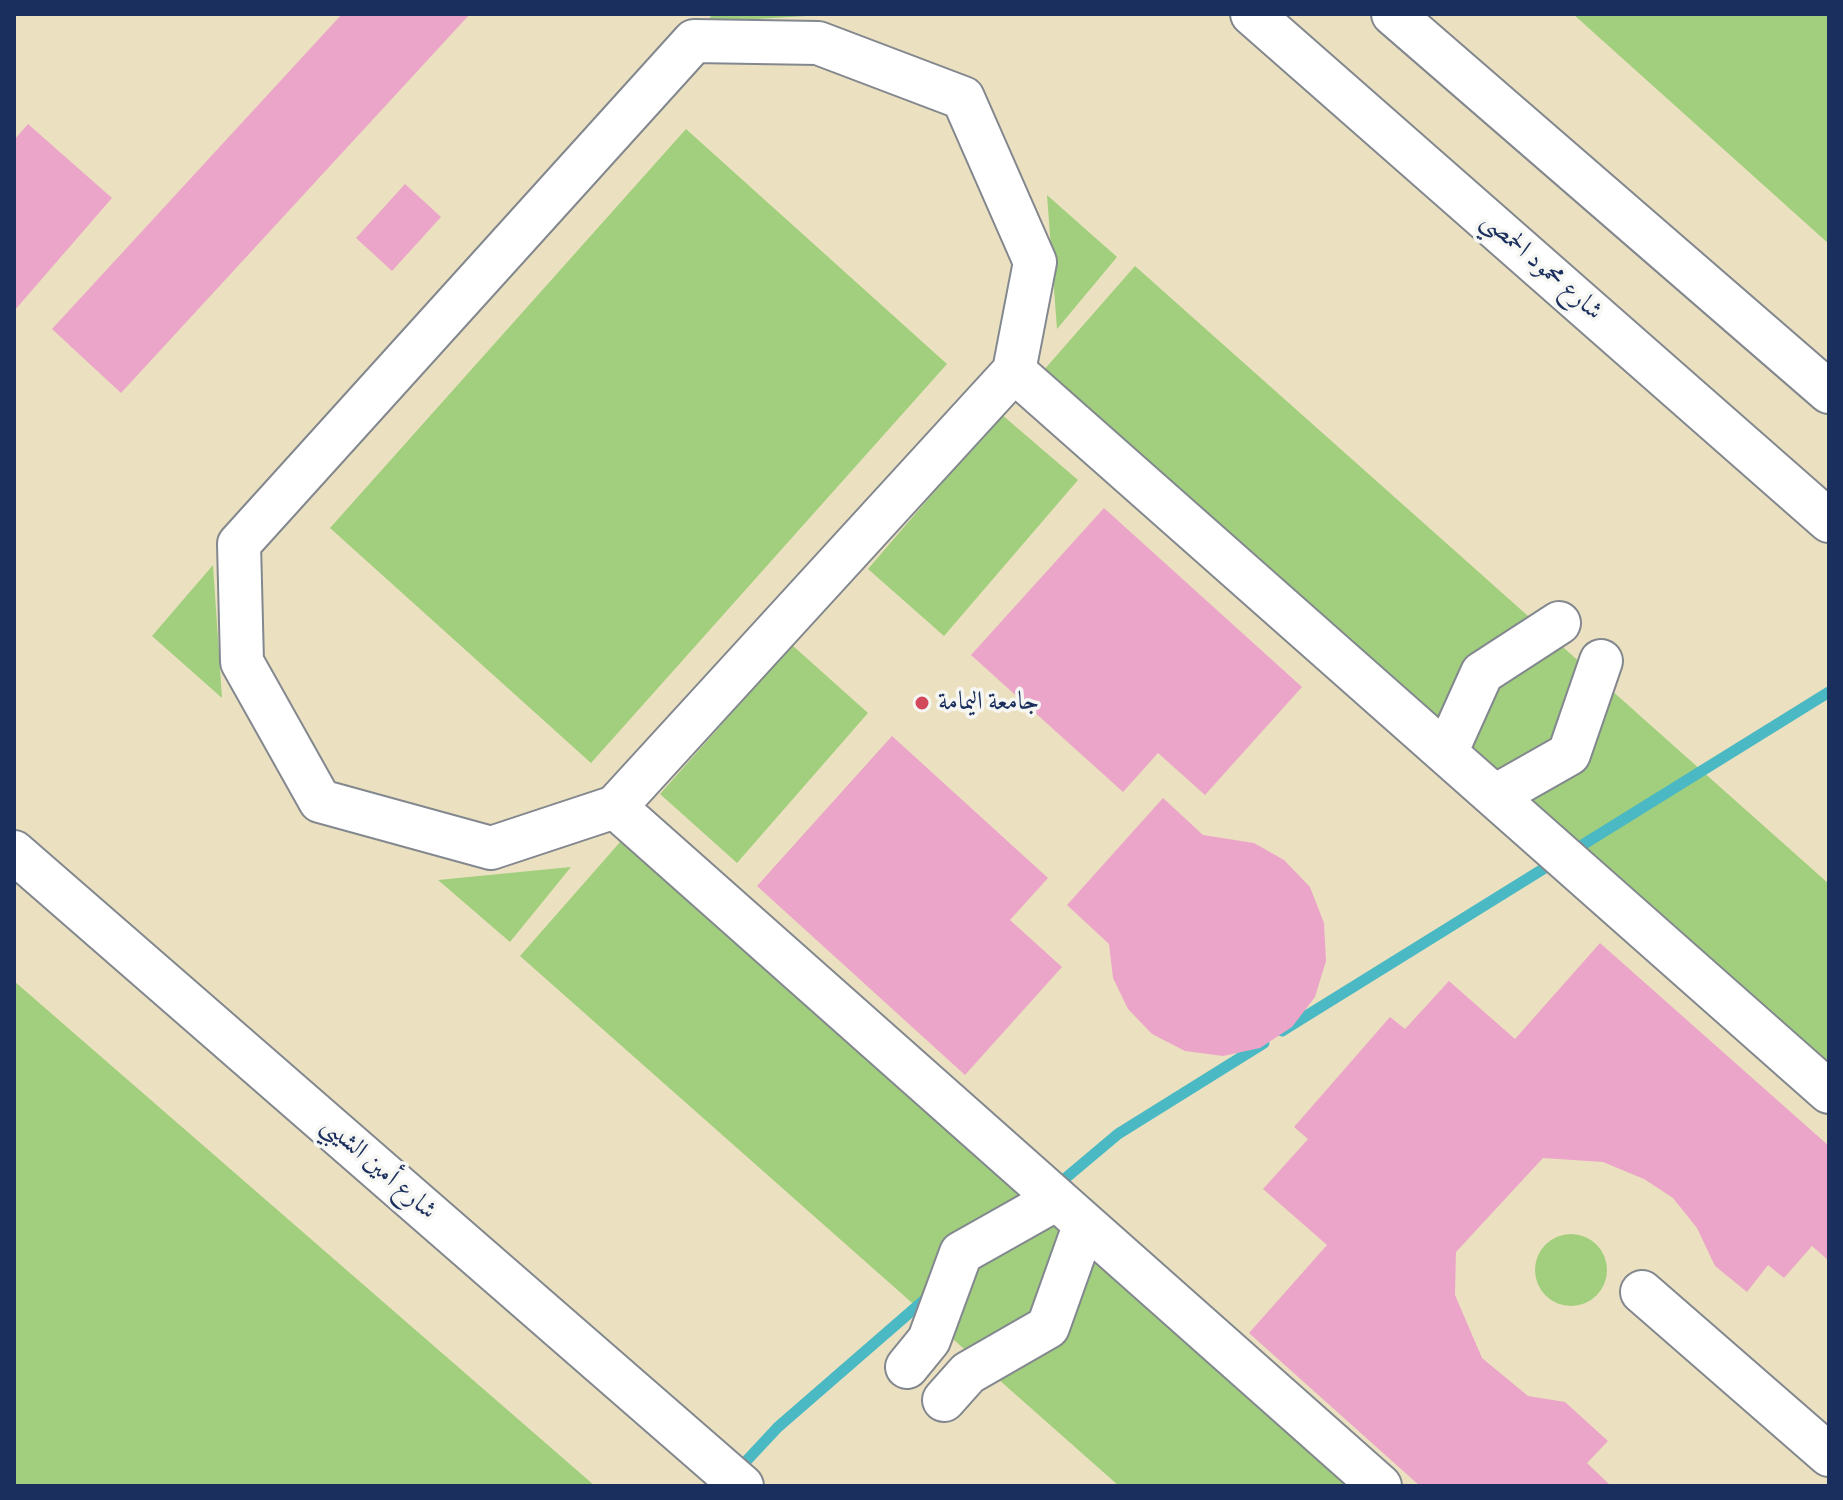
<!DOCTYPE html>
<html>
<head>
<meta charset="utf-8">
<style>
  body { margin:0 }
  #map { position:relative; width:1843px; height:1500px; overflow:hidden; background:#ebe1c0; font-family:"IM FELL Double Pica",serif }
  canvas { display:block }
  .frame { position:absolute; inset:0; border:16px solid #1b2f5e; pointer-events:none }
</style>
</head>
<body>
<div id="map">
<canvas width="1843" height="1500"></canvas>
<div class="frame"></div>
</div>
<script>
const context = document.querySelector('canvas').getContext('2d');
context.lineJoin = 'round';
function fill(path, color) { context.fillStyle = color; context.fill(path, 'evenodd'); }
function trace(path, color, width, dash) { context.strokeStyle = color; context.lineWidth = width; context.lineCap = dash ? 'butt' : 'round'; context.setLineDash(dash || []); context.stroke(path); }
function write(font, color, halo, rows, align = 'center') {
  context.font = font + ' "IM FELL Double Pica",Amiri,serif'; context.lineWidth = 7; context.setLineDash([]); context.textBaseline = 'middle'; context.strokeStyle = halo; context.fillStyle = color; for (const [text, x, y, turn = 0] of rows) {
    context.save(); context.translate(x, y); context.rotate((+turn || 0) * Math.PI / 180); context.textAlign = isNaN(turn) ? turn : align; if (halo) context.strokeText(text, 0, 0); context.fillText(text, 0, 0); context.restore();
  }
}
const green = new Path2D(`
  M 713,14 L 840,14 L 706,22 Z
  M 1573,14 L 1829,14 L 1829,244 Z
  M 686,129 L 947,364 L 591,763 L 330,528 Z
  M 1047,195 L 1117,257 L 1057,329 Z
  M 1135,266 L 1829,884 L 1829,1070 L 1043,371 Z
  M 1001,414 L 1078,480 L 944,636 L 868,569 Z
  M 213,565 L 222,698 L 152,636 Z
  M 792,645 L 868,713 L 737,863 L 660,794 Z
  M 621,841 L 1350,1486 L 1119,1486 L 520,956 Z
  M 571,867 L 510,942 L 438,880 Z
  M 14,981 L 595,1486 L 14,1486 Z
  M1535 1270a36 36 0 1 1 72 0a36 36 0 1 1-72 0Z`);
const stream = new Path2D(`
  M 1571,852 L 1829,692
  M 1282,1031 L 1556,861
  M 1055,1187 L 1118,1134 L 1264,1043
  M 736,1472 L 778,1427 L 930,1295`);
const building = new Path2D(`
  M 342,14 L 470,14 L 121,393 L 52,329 Z
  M 28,124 L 112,198 L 14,311 L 14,140 Z
  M 405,184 L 441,217 L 392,271 L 356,238 Z
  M 1104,508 L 1302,687 L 1205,795 L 1158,753 L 1123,792 L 971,655 Z
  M 892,736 L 1048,878 L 1010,920 L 1062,967 L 965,1075 L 757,886 Z
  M 1163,798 L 1203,835 L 1254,843 L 1284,860 L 1310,887 L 1324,923 L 1326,961 L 1315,997 L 1292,1027 L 1260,1048 L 1223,1056 L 1185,1051 L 1152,1034 L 1128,1009 L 1113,978 L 1109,944 L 1067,905 Z
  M 1600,943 L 1829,1146 L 1829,1261 L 1812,1246 L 1784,1278 L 1768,1265 L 1747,1292 L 1715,1266 L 1697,1228 L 1673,1198 L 1644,1179 L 1603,1162 L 1543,1158 L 1456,1252 L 1455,1295 L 1482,1358 L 1528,1396 L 1565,1402 L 1608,1441 L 1587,1463 L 1611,1486 L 1420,1486 L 1249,1333 L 1327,1245 L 1263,1189 L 1308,1139 L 1294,1127 L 1390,1017 L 1405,1029 L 1449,981 L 1515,1039 Z`);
const minor = new Path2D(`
  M 1252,14 L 1829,521
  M 1393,14 L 1829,392
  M 694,41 L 818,43 L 963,98 L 1035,262 L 1014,371 L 615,807 L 491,848 L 320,801 L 242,662 L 239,544 Z
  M 1014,371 L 1829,1092
  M 1446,753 L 1482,673 L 1559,623
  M 1495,796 L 1569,754 L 1601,661
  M 615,807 L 1380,1486
  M 14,852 L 742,1486
  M 1642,1292 L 1829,1455
  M 907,1367 L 929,1340 L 961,1253 L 1055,1200
  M 944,1400 L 968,1373 L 1048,1327 L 1084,1226`);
const markers = [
  [922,703,8,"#d1495b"]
];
const streetNames = [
  ["شارع محمود الحمصي",1541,267,41],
  ["شارع أمين الشيبي",378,1169,41]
];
const poiNames = [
  ["جامعة اليمامة",938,703]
];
fill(green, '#a1cf7d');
trace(stream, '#4bb9c3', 11);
fill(building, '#eba5c8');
trace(minor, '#83888f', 46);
trace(minor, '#fff', 42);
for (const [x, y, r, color] of markers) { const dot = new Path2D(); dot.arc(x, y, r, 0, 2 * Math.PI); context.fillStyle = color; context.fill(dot); trace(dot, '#f6f6f2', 3); }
write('26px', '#1b2f5e', '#f6f6f2', streetNames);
write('26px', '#1b2f5e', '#f6f6f2', poiNames, 'left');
</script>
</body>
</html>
